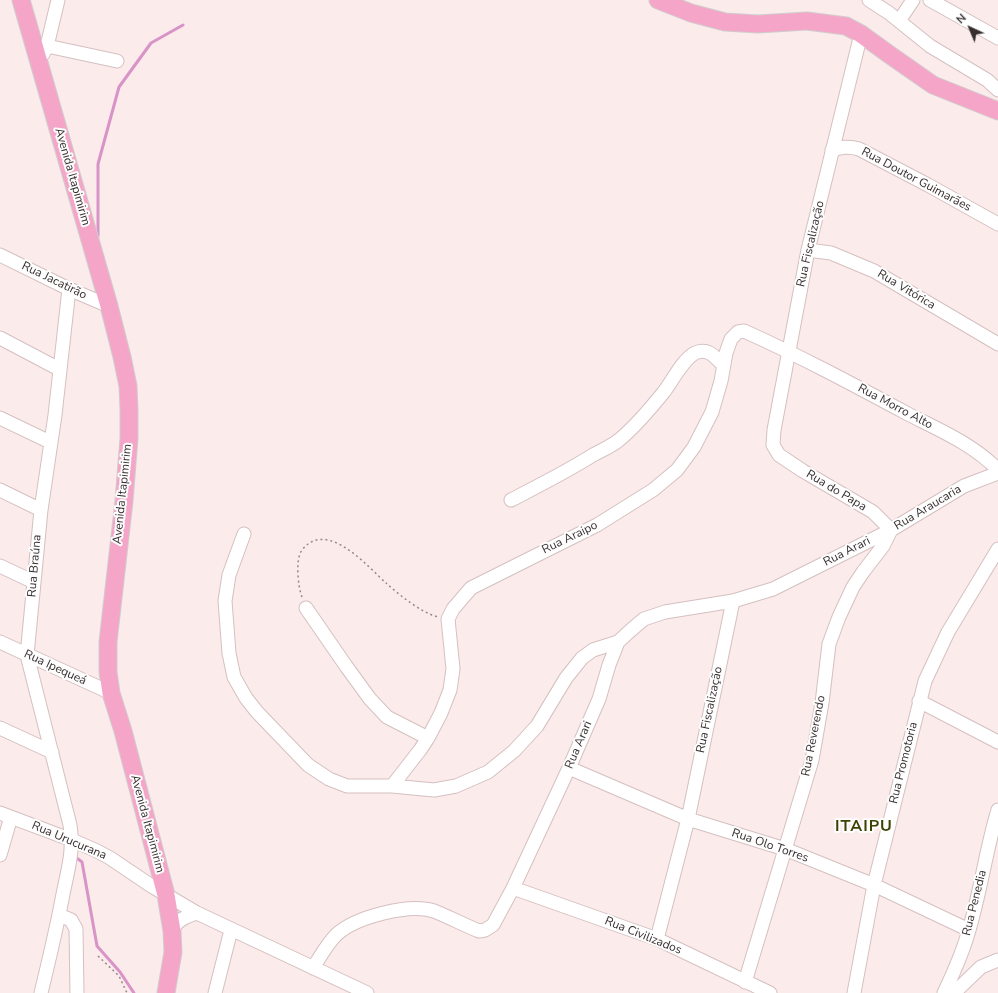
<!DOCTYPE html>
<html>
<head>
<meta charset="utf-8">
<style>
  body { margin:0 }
  #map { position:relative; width:998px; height:993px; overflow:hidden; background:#fcebeb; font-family:"Nunito Sans",sans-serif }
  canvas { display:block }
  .north { position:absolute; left:950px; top:8px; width:40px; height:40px; -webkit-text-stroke:3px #fdfdfd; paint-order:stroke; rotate:316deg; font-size:11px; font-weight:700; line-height:16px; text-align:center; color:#372f2f }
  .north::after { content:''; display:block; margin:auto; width:14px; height:18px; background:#372f2f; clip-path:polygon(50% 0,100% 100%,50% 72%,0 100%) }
</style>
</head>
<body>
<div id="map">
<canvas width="998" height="993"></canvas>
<div class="north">N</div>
</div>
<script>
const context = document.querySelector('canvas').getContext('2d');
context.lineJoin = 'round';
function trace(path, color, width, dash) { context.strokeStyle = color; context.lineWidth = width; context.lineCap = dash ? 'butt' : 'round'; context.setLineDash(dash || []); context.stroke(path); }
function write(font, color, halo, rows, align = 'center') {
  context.font = font + ' "Nunito Sans",sans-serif'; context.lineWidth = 4; context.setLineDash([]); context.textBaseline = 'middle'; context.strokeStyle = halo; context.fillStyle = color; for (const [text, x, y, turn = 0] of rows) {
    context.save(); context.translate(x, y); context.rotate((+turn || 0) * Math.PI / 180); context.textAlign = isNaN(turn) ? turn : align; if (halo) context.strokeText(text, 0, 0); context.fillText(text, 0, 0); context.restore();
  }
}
const stream = new Path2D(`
  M 98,236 L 98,164 L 119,87 L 151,43 L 183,25
  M 74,856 L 82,862 L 97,946 L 120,972 L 134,993`);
const path = new Path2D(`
  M 302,597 C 298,587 295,559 302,550 C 327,518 368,567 387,584 C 401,596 420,612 438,617
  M 98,956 L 119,976 L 127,993`);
const minor = new Path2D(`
  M 869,0 L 889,13 L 930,46 L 987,80 L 998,90
  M 930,0 L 998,38
  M 899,21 L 913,0
  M 861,34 L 808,250 L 774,430 L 773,445 L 779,455 L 803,471 L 873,512 L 891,530
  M 47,46 L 117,61
  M 43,54 L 47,46 L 58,0
  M 832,150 C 842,147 849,146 859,149 L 928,185 L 998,224
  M 808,250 L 831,253 L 874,271 L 998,344
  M 0,255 L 69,289 L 109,306
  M 0,338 L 59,369
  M 0,418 L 50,442
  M 0,490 L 41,510
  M 511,500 C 538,486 566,472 593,455 C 602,450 612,446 619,440 C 635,427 650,409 663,393 C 672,382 682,360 695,353 C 708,347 715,357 723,365
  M 244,534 L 229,575 L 225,601 L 229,653 L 234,677 L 246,698 L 257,712 L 308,765 L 329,779 L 347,786 L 392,786 L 434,790 L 456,786 L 488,772 L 514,751 L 537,726 L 566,678 L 582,658 L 593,650 L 618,642
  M 0,566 L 34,582
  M 306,608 L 346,666 L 370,699 L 387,717 L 428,738
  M 0,642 L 111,693
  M 919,701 L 998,742
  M 0,728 L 52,752
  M 569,768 L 688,819 L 785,849 L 874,885 L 969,930
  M 392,786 L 420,750 L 428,738 L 441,713 L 450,690 L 453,669 L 448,619 L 453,609 L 471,588 L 597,525 L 653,490 L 677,470 L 694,447 L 712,412 L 721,381 L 726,353 L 731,339 L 738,332 L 744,331 C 800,356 854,385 908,414 C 939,430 973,444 998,470
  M 0,813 L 72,840 L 97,851 L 110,858 L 153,887 L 197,913 L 367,993
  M 0,855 L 11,817
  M 513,888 L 657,939 L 770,993
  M 59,915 L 71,920 L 76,929 L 77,993
  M 172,931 C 176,920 187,916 197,913
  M 657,939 L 688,819 L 733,601
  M 313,968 C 320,957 327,944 336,935 C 355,917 409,903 434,911 C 449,917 464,925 479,931 L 485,930 L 493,925 L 513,888 L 569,768 L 599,699 L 609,665 L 618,642 L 631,630 L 644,619 L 665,612 L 733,601 L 773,589 L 891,530 L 964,486 L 998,473
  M 745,982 L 812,760 L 822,703 L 829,644 L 839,617 L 853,587 L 863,572 L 883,546 L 891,530
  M 41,993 C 49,960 57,927 63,894 C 68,869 74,851 70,825 L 27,655 L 41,510 L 55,415 L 69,289
  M 215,993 L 231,930
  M 854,993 L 874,885 L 925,681 L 948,632 L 998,549
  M 944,993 C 954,972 963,952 969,930 C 981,890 986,849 998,810
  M 954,993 L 981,967 L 998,960`);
const major = new Path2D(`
  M 21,0 L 109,306 L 122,357 L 128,386 L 129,410 L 129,438 L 124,501 L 108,642 L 108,672 L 111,693 L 123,731 L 166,895 L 172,931 L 173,952 L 166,993
  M 658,0 L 691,13 L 725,22 L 758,24 L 807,21 L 846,26 L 861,34 L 890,55 L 933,85 L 998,111`);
const streetNames = [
  ["Avenida Itapimirim",72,177,74],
  ["Rua Doutor Guimarães",916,180,28],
  ["Rua Fiscalização",811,244,-77],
  ["Rua Jacatirão",54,281,26],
  ["Rua Vitórica",906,290,31],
  ["Rua Morro Alto",895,407,28],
  ["Rua do Papa",836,491,31],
  ["Avenida Itapimirim",123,494,-84],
  ["Rua Araucaria",928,508,-31],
  ["Rua Araipo",570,538,-26],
  ["Rua Arari",847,552,-27],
  ["Rua Braúna",35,566,-85],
  ["Rua Ipequeá",55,668,25],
  ["Rua Fiscalização",710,710,-78],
  ["Rua Reverendo",814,736,-79],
  ["Rua Arari",579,745,-67],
  ["Rua Promotoria",904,763,-76],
  ["Avenida Itapimirim",147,824,75],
  ["Rua Urucurana",69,841,23],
  ["Rua Olo Torres",770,846,19],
  ["Rua Penedia",975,903,-76],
  ["Rua Civilizados",643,936,22]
];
const districtNames = [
  ["ITAIPU",864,827]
];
trace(stream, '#d893c7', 3);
trace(minor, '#d5c0c1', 15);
trace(major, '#cfcdcd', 19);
trace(path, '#958989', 1.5, [2, 3]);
trace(minor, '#fff', 13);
trace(major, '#f5a6c8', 17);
write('12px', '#372f2f', '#fdfdfd', streetNames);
context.letterSpacing = '1px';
write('bold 16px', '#3d4203', '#fdfdfd', districtNames);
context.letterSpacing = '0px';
</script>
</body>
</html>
